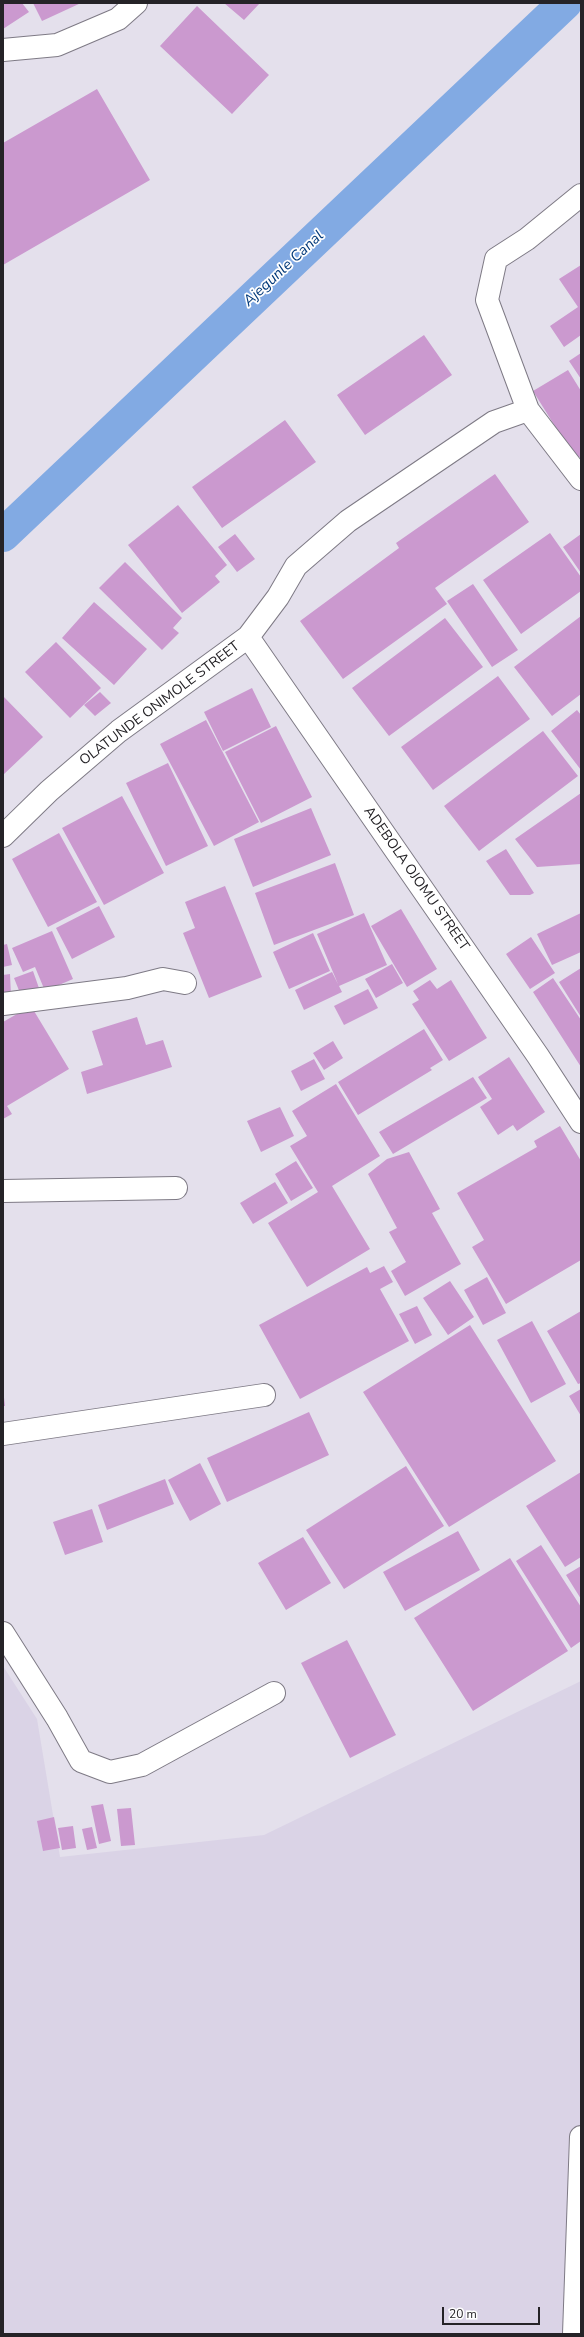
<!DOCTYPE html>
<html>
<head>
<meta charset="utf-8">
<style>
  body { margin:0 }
  #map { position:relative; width:584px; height:2337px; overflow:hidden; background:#e4e0ec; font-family:"Nunito Sans",sans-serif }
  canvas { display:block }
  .frame { position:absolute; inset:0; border:4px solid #252327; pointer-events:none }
  .scale { position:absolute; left:442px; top:2307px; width:98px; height:18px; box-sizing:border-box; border:2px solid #252327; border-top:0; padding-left:5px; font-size:12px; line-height:14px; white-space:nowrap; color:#252327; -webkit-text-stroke:3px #fff; paint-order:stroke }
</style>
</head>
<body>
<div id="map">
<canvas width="584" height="2337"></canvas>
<div class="frame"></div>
<div class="scale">20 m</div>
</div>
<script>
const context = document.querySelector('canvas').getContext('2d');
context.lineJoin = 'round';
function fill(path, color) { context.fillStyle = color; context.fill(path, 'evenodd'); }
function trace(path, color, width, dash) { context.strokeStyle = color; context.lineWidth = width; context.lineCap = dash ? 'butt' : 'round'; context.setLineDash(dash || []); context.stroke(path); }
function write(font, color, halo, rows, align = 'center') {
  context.font = font + ' "Nunito Sans",sans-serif'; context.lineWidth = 3.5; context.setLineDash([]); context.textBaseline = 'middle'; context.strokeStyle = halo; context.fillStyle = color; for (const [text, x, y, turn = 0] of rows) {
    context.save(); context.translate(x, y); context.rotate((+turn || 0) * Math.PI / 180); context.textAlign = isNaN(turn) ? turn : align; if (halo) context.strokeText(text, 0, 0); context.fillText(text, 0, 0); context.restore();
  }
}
const built = new Path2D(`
  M 3,1666 L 37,1719 L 60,1857 L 264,1835 L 581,1681 L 581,2334 L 3,2334 Z`);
const canal = new Path2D(`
  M 3,535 L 565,3`);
const building = new Path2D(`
  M 3,3 L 22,3 L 29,12 L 3,29 Z
  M 33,3 L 81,3 L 42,21 Z
  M 224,3 L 260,3 L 244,20 Z
  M 197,6 L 269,75 L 232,114 L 160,46 Z
  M 97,89 L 150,180 L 3,265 L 3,143 Z
  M 581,265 L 581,335 L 564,347 L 550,326 L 578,307 L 559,279 Z
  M 424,335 L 452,375 L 365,435 L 337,395 Z
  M 581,353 L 581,379 L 569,361 Z
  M 568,370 L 581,391 L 581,456 L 576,460 L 533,391 Z
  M 285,420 L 316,462 L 222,528 L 192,487 Z
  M 495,474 L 529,522 L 435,588 L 447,604 L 343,679 L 300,621 L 399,548 L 396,543 Z
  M 178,505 L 227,565 L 215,576 L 220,582 L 182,613 L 128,545 Z
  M 550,533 L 581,577 L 581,591 L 521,634 L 483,580 Z
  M 235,534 L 255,559 L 237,572 L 218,547 Z
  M 581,534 L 581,573 L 563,547 Z
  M 125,562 L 182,618 L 173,628 L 179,633 L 162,650 L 99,588 Z
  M 473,584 L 518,650 L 492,667 L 447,601 Z
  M 94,602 L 147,649 L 114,685 L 62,638 Z
  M 581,616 L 581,694 L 552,716 L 514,667 Z
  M 445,618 L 483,667 L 389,736 L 352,688 Z
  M 56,642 L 101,688 L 70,718 L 25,672 Z
  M 498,676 L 530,719 L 433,790 L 401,747 Z
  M 252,688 L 271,727 L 223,751 L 204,712 Z
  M 100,692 L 111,703 L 95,716 L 84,705 Z
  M 3,696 L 43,737 L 3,775 Z
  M 577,710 L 581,715 L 581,770 L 551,731 Z
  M 206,720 L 259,822 L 214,846 L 160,744 Z
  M 276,726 L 312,797 L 261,823 L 225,752 Z
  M 543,731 L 578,776 L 479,851 L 444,806 Z
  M 168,763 L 208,846 L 166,866 L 126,783 Z
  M 581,793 L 581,864 L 537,867 L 515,839 Z
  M 122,796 L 164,873 L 104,905 L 62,828 Z
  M 311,808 L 331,855 L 253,887 L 234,839 Z
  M 59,833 L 97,902 L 48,927 L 12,859 Z
  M 506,849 L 534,893 L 530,895 L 510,895 L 486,861 Z
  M 335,863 L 354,915 L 274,945 L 255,893 Z
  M 225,886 L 262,977 L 209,998 L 183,933 L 195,928 L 185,902 Z
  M 99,906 L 115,937 L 72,959 L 56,928 Z
  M 401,909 L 437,969 L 407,987 L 371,926 Z
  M 364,913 L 387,965 L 339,986 L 342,992 L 304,1010 L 295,990 L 332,972 L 338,984 L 317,934 Z
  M 581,913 L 581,952 L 552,965 L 537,934 Z
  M 52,931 L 73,979 L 45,991 L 35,967 L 23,972 L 12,948 Z
  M 313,933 L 330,971 L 289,989 L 273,952 Z
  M 531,937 L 555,973 L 530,989 L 506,954 Z
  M 7,944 L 12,965 L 3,967 L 3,945 Z
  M 392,964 L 403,983 L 376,998 L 365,979 Z
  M 581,968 L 581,1017 L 559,982 Z
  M 33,971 L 40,991 L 22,998 L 14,978 Z
  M 10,974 L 11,996 L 3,997 L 3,975 Z
  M 553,978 L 581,1020 L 581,1067 L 533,992 Z
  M 430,980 L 437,989 L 451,980 L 487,1038 L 449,1061 L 412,1004 L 419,1000 L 413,991 Z
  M 368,989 L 378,1008 L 344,1025 L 334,1006 Z
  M 31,1006 L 69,1069 L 7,1106 L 12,1114 L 3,1119 L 3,1022 Z
  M 137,1017 L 146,1045 L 163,1040 L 172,1067 L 87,1094 L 81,1072 L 103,1065 L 92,1031 Z
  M 424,1029 L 443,1060 L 430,1068 L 432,1070 L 358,1115 L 338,1082 Z
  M 333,1041 L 343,1058 L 324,1070 L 313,1053 Z
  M 509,1057 L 545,1112 L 517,1131 L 513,1125 L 498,1135 L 480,1107 L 492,1099 L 478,1077 Z
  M 314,1059 L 325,1079 L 301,1091 L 291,1071 Z
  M 473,1077 L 487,1098 L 393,1154 L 379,1132 Z
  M 336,1084 L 380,1156 L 332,1186 L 370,1249 L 307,1287 L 268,1223 L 318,1192 L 290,1146 L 307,1136 L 292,1111 Z
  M 280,1107 L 294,1136 L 261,1152 L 247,1121 Z
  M 560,1126 L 581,1161 L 581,1260 L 506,1304 L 472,1247 L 484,1240 L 457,1193 L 537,1147 L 534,1141 Z
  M 409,1152 L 440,1209 L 432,1213 L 461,1264 L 405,1296 L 391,1271 L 406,1262 L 389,1232 L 397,1228 L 368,1174 L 387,1159 Z
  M 296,1161 L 313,1188 L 291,1201 L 275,1174 Z
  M 275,1182 L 288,1203 L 253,1224 L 240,1203 Z
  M 384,1266 L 393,1282 L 380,1289 L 409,1341 L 300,1399 L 259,1325 L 367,1267 L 370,1273 Z
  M 487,1277 L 506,1313 L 483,1325 L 464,1290 Z
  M 450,1281 L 474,1317 L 448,1335 L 423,1298 Z
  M 417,1306 L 432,1335 L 415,1344 L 399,1314 Z
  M 581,1311 L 581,1383 L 578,1384 L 547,1331 Z
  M 532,1321 L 566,1384 L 531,1403 L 497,1340 Z
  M 470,1325 L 556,1461 L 449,1527 L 363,1392 Z
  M 3,1389 L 5,1406 L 3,1406 Z
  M 581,1389 L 581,1416 L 569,1396 Z
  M 309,1412 L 329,1455 L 227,1502 L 207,1458 Z
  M 200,1463 L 221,1504 L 190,1521 L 168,1480 Z
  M 406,1466 L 444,1526 L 344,1589 L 306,1530 Z
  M 581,1472 L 581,1557 L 565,1567 L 526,1506 Z
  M 165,1479 L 174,1504 L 107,1530 L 98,1505 Z
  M 92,1509 L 103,1542 L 65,1555 L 53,1522 Z
  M 458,1531 L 480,1570 L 405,1611 L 383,1572 Z
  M 303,1537 L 331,1583 L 286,1610 L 258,1563 Z
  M 541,1545 L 581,1607 L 581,1641 L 571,1648 L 516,1561 Z
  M 510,1558 L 568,1651 L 473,1711 L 414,1618 Z
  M 581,1566 L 581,1599 L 566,1575 Z
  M 347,1640 L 396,1735 L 350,1758 L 301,1663 Z
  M 103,1804 L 111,1841 L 99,1844 L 91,1806 Z
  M 131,1808 L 135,1845 L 121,1846 L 117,1809 Z
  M 54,1817 L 60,1848 L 43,1851 L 37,1821 Z
  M 73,1826 L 76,1848 L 62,1850 L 58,1828 Z
  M 92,1827 L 97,1848 L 87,1850 L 82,1829 Z`);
const minor = new Path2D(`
  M 3,50 L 57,45 L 118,19 L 136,3
  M 581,195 L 527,239 L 496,259 L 487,300 L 528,410 L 581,479
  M 248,637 L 538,1056 L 581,1122
  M 3,836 L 49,791 L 119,731 L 248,637 L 278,597 L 296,566 L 348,521 L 494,422 L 528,410
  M 3,1004 L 127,988 L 163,979 L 185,983
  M 3,1191 L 176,1188
  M 3,1434 L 264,1395
  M 3,1633 L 57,1718 L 81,1761 L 110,1772 L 142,1765 L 274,1693
  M 574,2334 L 581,2137`);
const streetNames = [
  ["OLATUNDE ONIMOLE STREET",160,704,-37],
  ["ADEBOLA OJOMU STREET",416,879,55]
];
const waterNames = [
  ["Ajegunle Canal",284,269,-43]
];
fill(built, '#dad3e6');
trace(canal, '#82aae3', 34);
fill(building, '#cb99cf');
trace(minor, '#7e7a85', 24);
trace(minor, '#fff', 22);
write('14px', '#252327', '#fff', streetNames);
write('italic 15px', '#02397a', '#fff', waterNames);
</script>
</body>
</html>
